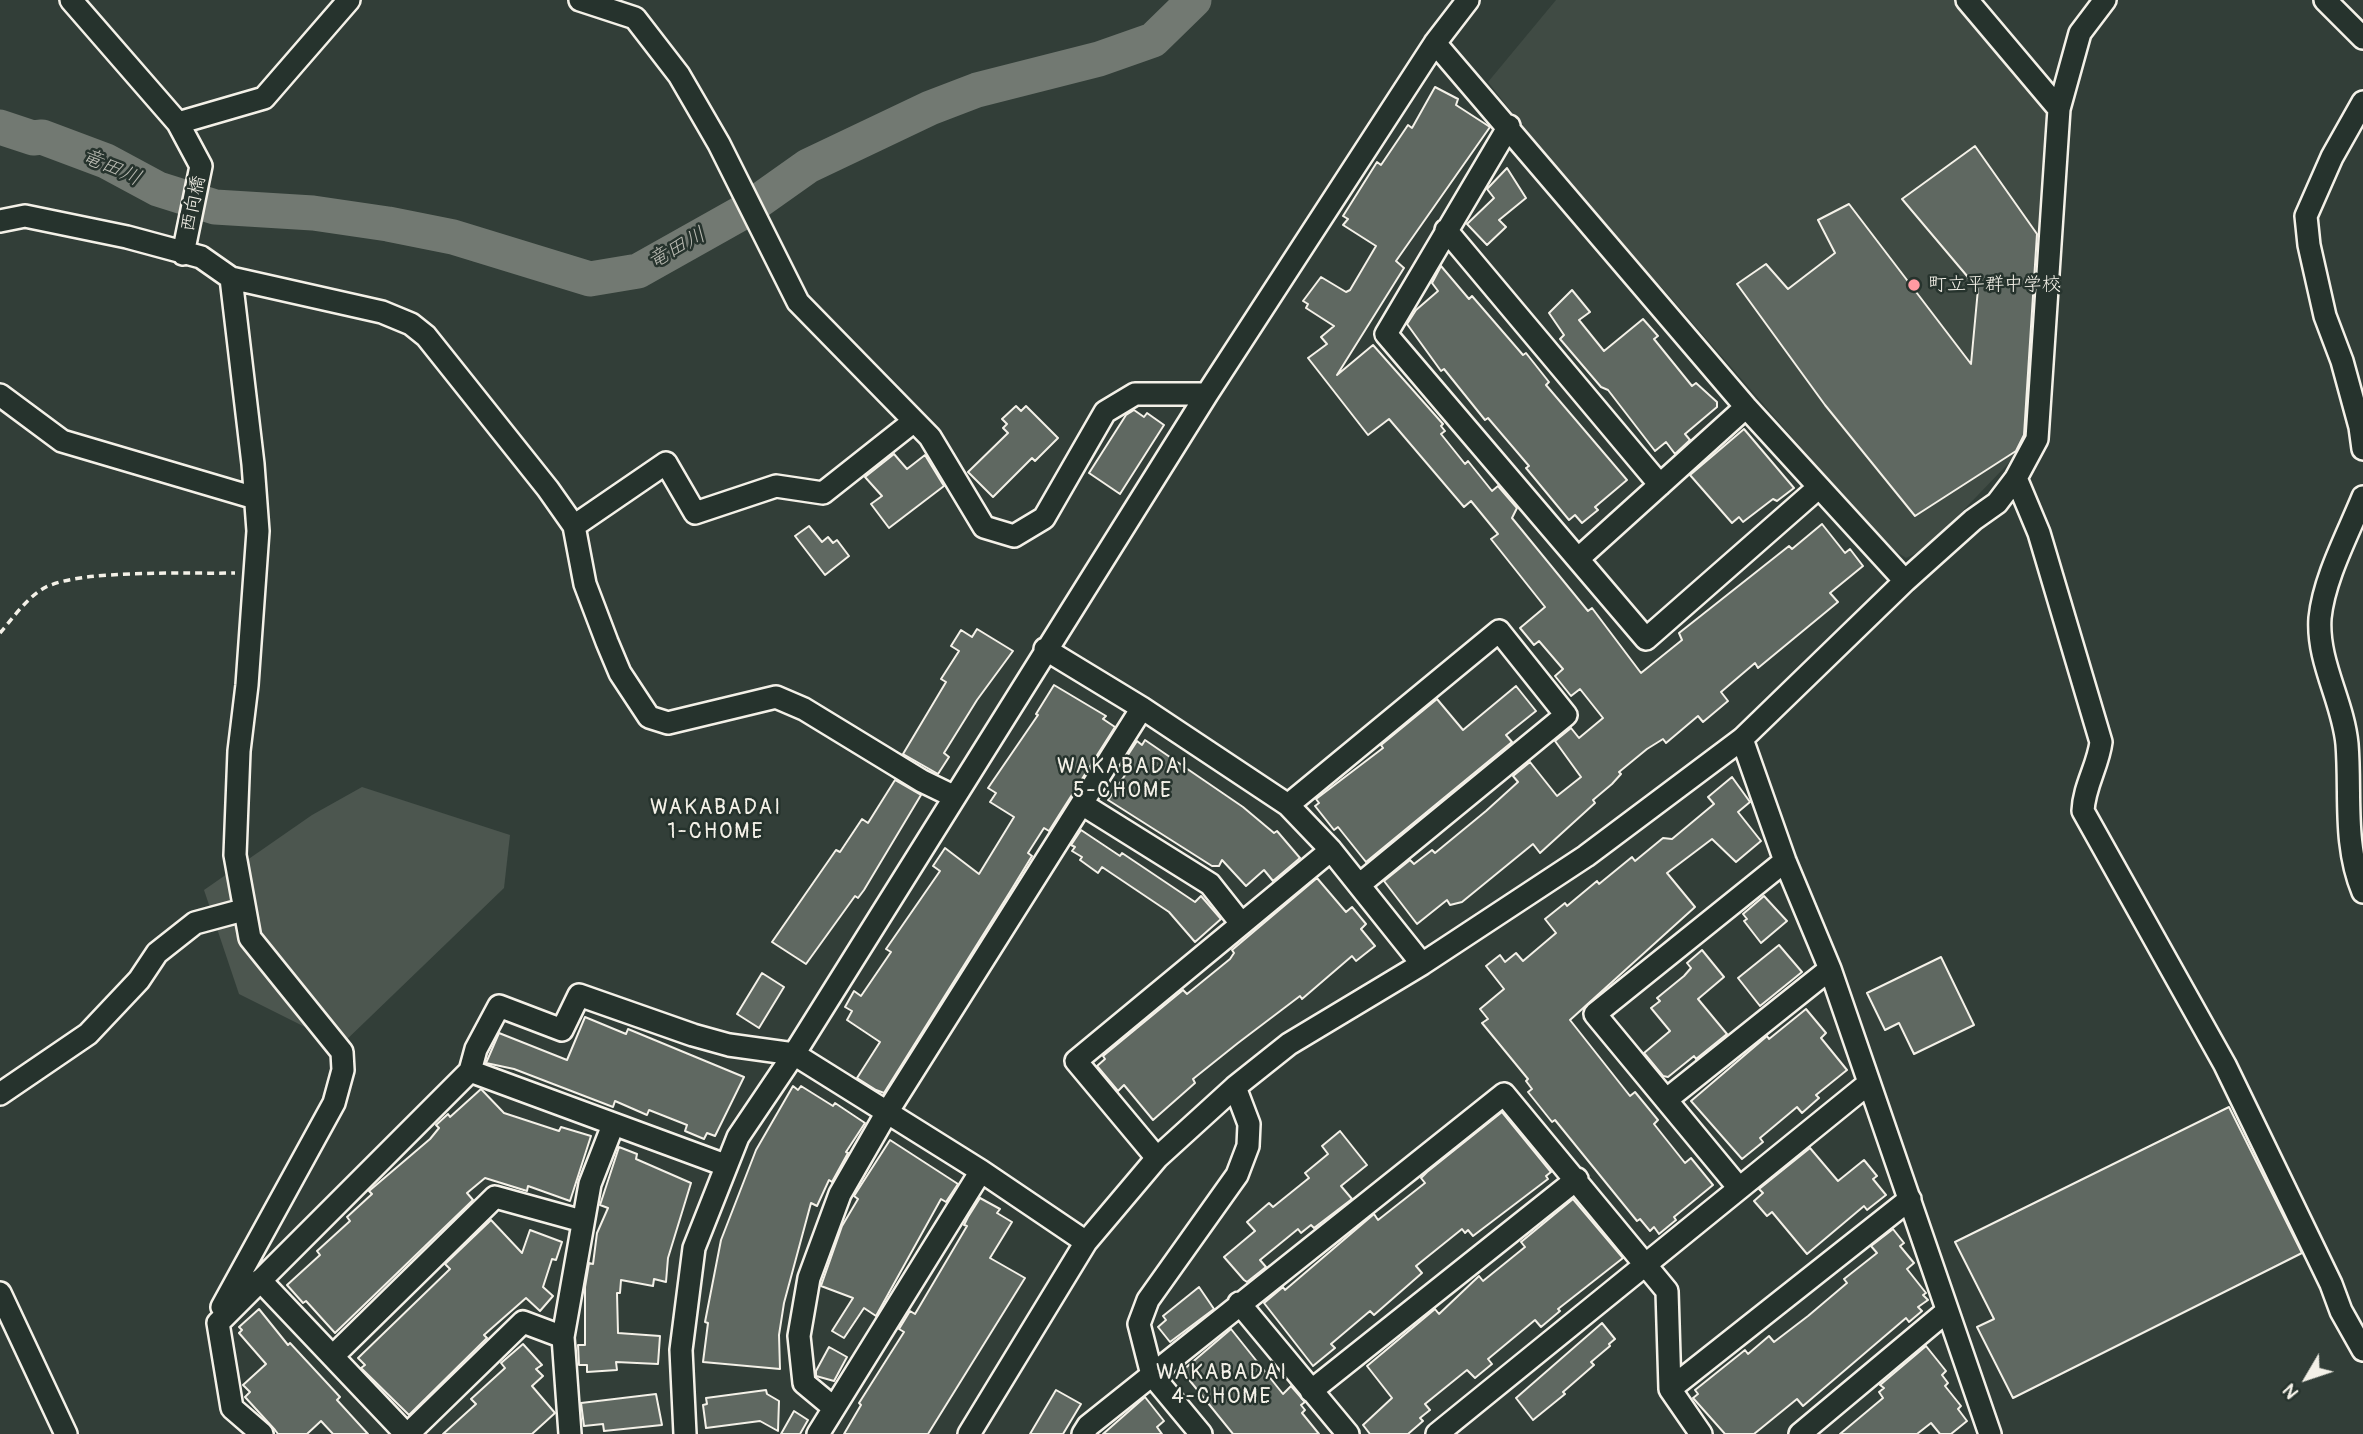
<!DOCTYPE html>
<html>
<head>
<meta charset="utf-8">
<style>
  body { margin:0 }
  #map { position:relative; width:2363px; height:1434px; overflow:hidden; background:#323e38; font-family:Pangolin,sans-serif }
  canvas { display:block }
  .north { position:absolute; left:2272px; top:1343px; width:70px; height:70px; -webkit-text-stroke:5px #26332d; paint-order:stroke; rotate:231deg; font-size:19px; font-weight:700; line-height:28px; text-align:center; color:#f4f1e8 }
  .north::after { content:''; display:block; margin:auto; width:24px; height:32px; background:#f4f1e8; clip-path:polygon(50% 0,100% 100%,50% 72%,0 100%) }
</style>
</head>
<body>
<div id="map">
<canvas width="2363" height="1434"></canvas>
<div class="north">N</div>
</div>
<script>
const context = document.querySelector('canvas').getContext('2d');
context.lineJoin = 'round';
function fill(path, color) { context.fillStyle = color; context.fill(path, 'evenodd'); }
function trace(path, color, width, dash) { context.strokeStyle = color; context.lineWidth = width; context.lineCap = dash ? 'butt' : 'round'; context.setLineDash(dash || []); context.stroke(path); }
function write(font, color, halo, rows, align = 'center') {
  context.font = font + ' Pangolin,"Klee One",sans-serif'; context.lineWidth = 5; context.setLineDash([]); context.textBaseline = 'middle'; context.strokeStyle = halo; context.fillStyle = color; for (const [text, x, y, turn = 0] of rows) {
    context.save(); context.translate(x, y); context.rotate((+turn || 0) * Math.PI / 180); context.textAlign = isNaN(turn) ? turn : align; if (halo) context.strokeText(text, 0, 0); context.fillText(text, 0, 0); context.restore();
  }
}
const built = new Path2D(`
  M 1556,0 L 1960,0 L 2045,101 L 2047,167 L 2033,277 L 2029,442 L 1927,548 L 1906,558 L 1885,544 L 1664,290 L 1594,216 L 1488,82 Z`);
const green = new Path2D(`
  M 362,787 L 510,835 L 504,888 L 341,1045 L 239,994 L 204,890 L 312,815 Z`);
const river = new Path2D(`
  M 0,127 L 33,138 L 42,137 L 106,161 L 158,189 L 215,207 L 313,213 L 388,224 L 453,237 L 590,279 L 638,271 L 743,212 L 808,166 L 930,108 L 977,90 L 1099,59 L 1153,40 L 1194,0`);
const building = new Path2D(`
  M 1435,87 L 1458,99 L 1456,105 L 1490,127 L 1396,261 L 1404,268 L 1337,375 L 1373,345 L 1443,424 L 1441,426 L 1445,431 L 1441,434 L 1465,464 L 1468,461 L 1492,491 L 1498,486 L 1517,508 L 1512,518 L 1588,611 L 1592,608 L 1641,673 L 1682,640 L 1679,633 L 1698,618 L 1789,546 L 1792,549 L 1822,524 L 1845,553 L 1850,549 L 1863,566 L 1830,593 L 1838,602 L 1758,668 L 1755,663 L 1721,692 L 1728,701 L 1703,722 L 1698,716 L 1666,743 L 1663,739 L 1647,749 L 1619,772 L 1621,774 L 1612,784 L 1593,800 L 1595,803 L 1540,853 L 1533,844 L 1462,902 L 1450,905 L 1447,900 L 1417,924 L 1384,881 L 1410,860 L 1414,864 L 1432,850 L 1435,853 L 1486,811 L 1518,782 L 1513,776 L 1530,762 L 1557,796 L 1581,777 L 1555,741 L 1571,728 L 1579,738 L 1603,718 L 1580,689 L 1571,696 L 1555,676 L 1563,669 L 1539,641 L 1534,645 L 1520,628 L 1545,607 L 1491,539 L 1498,534 L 1471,501 L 1464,507 L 1389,419 L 1368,435 L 1308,358 L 1327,344 L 1321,337 L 1334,326 L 1306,308 L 1308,304 L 1303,301 L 1321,277 L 1346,292 L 1350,290 L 1376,246 L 1343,225 L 1348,219 L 1343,216 L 1377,162 L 1381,165 L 1408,125 L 1412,128 Z
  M 1975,146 L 2037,234 L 2024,435 L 2016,451 L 1915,516 L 1825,405 L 1737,284 L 1766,264 L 1788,289 L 1835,253 L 1818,220 L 1849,204 L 1971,364 L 1978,289 L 1902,199 Z
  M 1507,168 L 1526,198 L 1499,220 L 1506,227 L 1487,245 L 1467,224 L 1494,198 L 1487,189 Z
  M 1441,266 L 1469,299 L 1472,296 L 1523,355 L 1526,353 L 1549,382 L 1546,385 L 1627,480 L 1595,507 L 1598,510 L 1582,523 L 1575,515 L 1569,520 L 1526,468 L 1529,466 L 1488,418 L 1485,420 L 1444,369 L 1441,371 L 1407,324 L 1416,310 L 1438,291 L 1432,283 Z
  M 1572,290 L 1590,312 L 1579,320 L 1604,351 L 1643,319 L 1658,336 L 1654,339 L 1692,386 L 1696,383 L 1717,402 L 1717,407 L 1685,434 L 1690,440 L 1675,454 L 1666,442 L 1655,451 L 1608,390 L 1601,387 L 1560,339 L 1564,335 L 1549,313 Z
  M 1016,406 L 1021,411 L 1026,406 L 1058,438 L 1035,461 L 1032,458 L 993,497 L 968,472 L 1008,433 L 1003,428 L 1007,424 L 1002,419 Z
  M 1134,410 L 1144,417 L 1147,413 L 1164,425 L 1120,494 L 1089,473 L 1126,415 Z
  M 1744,429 L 1794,488 L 1777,501 L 1773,499 L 1743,522 L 1739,517 L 1732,523 L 1690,475 Z
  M 894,454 L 907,469 L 925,455 L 944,486 L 889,528 L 871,504 L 882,496 L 865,477 Z
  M 809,526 L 822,542 L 828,537 L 833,543 L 837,540 L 849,556 L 825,575 L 795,536 Z
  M 977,629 L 1013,651 L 977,700 L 944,753 L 949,757 L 938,774 L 903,754 L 946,682 L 941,679 L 959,651 L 951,646 L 961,630 L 972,637 Z
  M 1054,685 L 1106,716 L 1103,719 L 1115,727 L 1049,831 L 1044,828 L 1028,853 L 1032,856 L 1010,892 L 884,1093 L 876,1090 L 857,1078 L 880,1042 L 847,1020 L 852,1011 L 845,1007 L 854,991 L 861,996 L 891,952 L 886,949 L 940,871 L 933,866 L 945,848 L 979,874 L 1014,817 L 990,802 L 996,793 L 988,788 L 1038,715 L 1036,714 Z
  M 1516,686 L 1536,711 L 1506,735 L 1512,742 L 1366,862 L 1338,827 L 1334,830 L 1315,806 L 1319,803 L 1316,799 L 1383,748 L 1381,745 L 1437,699 L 1463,730 Z
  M 1145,740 L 1243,807 L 1274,833 L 1277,831 L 1300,858 L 1273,881 L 1264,870 L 1246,886 L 1222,860 L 1219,866 L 1212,866 L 1108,800 L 1132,765 L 1124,761 L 1137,741 L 1142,745 Z
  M 1732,777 L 1750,802 L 1738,812 L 1761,841 L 1736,862 L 1712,839 L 1667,873 L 1695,907 L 1570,1020 L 1630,1096 L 1635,1092 L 1658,1120 L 1654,1124 L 1685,1163 L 1691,1158 L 1713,1185 L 1674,1217 L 1676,1220 L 1659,1234 L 1654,1227 L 1650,1231 L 1640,1219 L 1637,1221 L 1555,1120 L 1552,1122 L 1528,1092 L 1532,1089 L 1526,1081 L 1528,1079 L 1482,1023 L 1488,1019 L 1480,1009 L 1504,989 L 1486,966 L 1500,955 L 1505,962 L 1516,953 L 1523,961 L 1556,933 L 1545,919 L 1565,903 L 1567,906 L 1597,881 L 1599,884 L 1632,857 L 1635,861 L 1663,838 L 1672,839 L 1714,804 L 1708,797 Z
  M 895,780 L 921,795 L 864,890 L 858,898 L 855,896 L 806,964 L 772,942 L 836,850 L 840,852 L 862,819 L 868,823 Z
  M 1081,830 L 1120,856 L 1122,853 L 1195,902 L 1201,896 L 1221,919 L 1195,942 L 1169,912 L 1102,867 L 1098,873 L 1080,860 L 1082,857 L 1072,851 L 1075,847 L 1071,845 Z
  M 1317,878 L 1346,912 L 1352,907 L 1366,924 L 1361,929 L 1375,946 L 1356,961 L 1352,956 L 1302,999 L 1300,996 L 1238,1043 L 1193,1079 L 1195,1083 L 1153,1120 L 1124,1085 L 1118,1091 L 1097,1066 L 1105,1059 L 1103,1056 L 1183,990 L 1187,994 L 1230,959 L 1234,953 L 1232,950 Z
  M 1764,896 L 1787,921 L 1761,943 L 1744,921 L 1747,919 L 1743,914 Z
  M 1779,945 L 1802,972 L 1760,1006 L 1738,978 Z
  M 1702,950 L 1724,977 L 1698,999 L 1727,1034 L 1696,1059 L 1694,1056 L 1668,1077 L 1663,1076 L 1644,1053 L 1670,1031 L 1651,1008 L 1660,1001 L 1657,998 L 1684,976 L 1691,968 L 1687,963 Z
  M 1941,957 L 1974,1025 L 1914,1054 L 1899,1023 L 1885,1030 L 1867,993 Z
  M 762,973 L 784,987 L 759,1028 L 737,1014 Z
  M 1806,1009 L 1826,1033 L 1821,1038 L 1847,1070 L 1816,1095 L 1819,1098 L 1802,1113 L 1797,1107 L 1760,1138 L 1763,1142 L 1742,1159 L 1691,1101 L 1767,1036 L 1769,1039 Z
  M 585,1017 L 626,1034 L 628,1029 L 744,1077 L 715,1136 L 707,1133 L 704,1139 L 685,1131 L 687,1125 L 649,1110 L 647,1115 L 615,1101 L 613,1107 L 514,1069 L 486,1063 L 499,1033 L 567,1060 Z
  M 793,1086 L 798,1090 L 801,1086 L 833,1106 L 835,1103 L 865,1123 L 846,1152 L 848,1153 L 832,1182 L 829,1180 L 817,1206 L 811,1203 L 784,1303 L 779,1335 L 780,1369 L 703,1362 L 708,1323 L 705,1322 L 721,1240 L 756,1150 Z
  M 481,1089 L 504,1113 L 559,1131 L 561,1127 L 591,1136 L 570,1201 L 528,1186 L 527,1191 L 485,1178 L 467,1193 L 473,1200 L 335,1333 L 306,1301 L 303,1303 L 287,1285 L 320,1255 L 317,1251 L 350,1221 L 347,1217 L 372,1194 L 369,1191 L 430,1139 L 439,1128 L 436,1125 L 448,1114 L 450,1117 Z
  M 2229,1107 L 2302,1253 L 2013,1398 L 1977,1327 L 1994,1319 L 1955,1242 Z
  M 1502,1112 L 1551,1172 L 1546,1176 L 1548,1179 L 1473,1236 L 1468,1230 L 1465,1233 L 1462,1229 L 1416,1266 L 1422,1273 L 1374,1315 L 1370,1311 L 1331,1344 L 1335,1348 L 1313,1366 L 1264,1303 L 1283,1287 L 1285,1290 L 1374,1214 L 1378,1220 L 1425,1183 L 1421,1178 L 1427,1172 Z
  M 1340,1131 L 1367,1165 L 1341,1186 L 1352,1199 L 1314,1228 L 1311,1225 L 1301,1233 L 1298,1229 L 1260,1260 L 1266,1267 L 1247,1282 L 1244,1280 L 1224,1257 L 1255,1231 L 1247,1222 L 1269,1203 L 1273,1207 L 1309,1178 L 1305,1173 L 1328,1154 L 1322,1146 Z
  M 890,1140 L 958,1184 L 946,1202 L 941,1199 L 876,1316 L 864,1308 L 844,1338 L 832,1331 L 853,1298 L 821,1286 L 822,1283 L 842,1226 L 858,1199 L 854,1196 Z
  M 619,1147 L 637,1154 L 636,1159 L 691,1183 L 668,1258 L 666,1282 L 654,1279 L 653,1286 L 621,1280 L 620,1293 L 617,1293 L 618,1333 L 660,1336 L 658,1364 L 616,1362 L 617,1370 L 587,1372 L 587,1365 L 579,1365 L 578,1345 L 585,1345 L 585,1287 L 589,1263 L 593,1264 L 597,1233 L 608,1208 L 600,1205 Z
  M 1810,1148 L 1838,1181 L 1864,1160 L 1877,1176 L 1873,1179 L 1886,1195 L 1867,1210 L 1864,1206 L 1807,1254 L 1772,1212 L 1767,1216 L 1754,1201 L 1763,1193 L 1759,1189 Z
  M 980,1198 L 1000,1209 L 997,1213 L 1012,1222 L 990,1258 L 1025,1278 L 928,1434 L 844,1434 L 861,1405 L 859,1403 L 904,1332 L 899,1329 L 910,1311 L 915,1314 L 967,1226 L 964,1225 L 968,1217 Z
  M 1573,1199 L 1623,1258 L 1558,1309 L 1560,1311 L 1541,1327 L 1535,1320 L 1488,1359 L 1492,1364 L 1475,1378 L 1467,1370 L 1425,1404 L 1430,1410 L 1420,1418 L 1423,1421 L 1408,1434 L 1370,1434 L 1363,1425 L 1392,1398 L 1367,1366 L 1435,1309 L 1439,1314 L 1479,1276 L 1483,1281 L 1525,1247 L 1521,1242 Z
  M 491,1220 L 522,1253 L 530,1230 L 562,1242 L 556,1260 L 552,1259 L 543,1287 L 553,1296 L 540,1311 L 526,1298 L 484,1335 L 487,1338 L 409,1415 L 361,1368 L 365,1365 L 358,1358 L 450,1269 L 445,1264 Z
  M 1893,1229 L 1904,1243 L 1900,1246 L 1914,1263 L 1907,1269 L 1926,1293 L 1923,1295 L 1928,1300 L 1918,1307 L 1922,1311 L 1909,1322 L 1906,1318 L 1803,1406 L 1797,1399 L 1754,1434 L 1725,1434 L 1693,1398 L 1698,1394 L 1695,1390 L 1745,1350 L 1748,1354 L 1769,1336 L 1774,1342 L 1808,1316 L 1847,1283 L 1844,1279 L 1877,1253 L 1871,1246 Z
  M 1199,1287 L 1214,1309 L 1170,1342 L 1158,1327 L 1166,1320 L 1163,1316 Z
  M 259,1309 L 288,1345 L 290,1343 L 340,1397 L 337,1400 L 368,1434 L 333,1434 L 321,1421 L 307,1434 L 278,1434 L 275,1430 L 245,1397 L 250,1392 L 243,1385 L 266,1364 L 239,1333 L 242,1330 L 239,1327 Z
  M 1602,1323 L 1615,1339 L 1609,1344 L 1610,1346 L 1591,1362 L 1594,1365 L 1563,1392 L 1565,1394 L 1533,1420 L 1516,1398 Z
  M 1231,1329 L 1283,1394 L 1291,1386 L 1305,1402 L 1301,1405 L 1305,1410 L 1302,1413 L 1319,1434 L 1233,1434 L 1182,1371 Z
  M 523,1344 L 542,1365 L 536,1369 L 543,1376 L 532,1386 L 555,1413 L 532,1434 L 443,1434 L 476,1404 L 471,1399 L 505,1368 L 501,1363 Z
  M 1926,1346 L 1946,1371 L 1942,1375 L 1948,1383 L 1945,1386 L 1961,1406 L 1958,1409 L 1967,1421 L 1951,1434 L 1940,1434 L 1931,1423 L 1917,1434 L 1840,1434 L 1883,1398 L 1879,1392 L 1884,1388 L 1880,1385 Z
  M 829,1347 L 847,1357 L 834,1381 L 816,1376 L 816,1371 Z
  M 766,1390 L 767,1394 L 779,1401 L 778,1431 L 760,1421 L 706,1428 L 703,1405 L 707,1404 L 706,1398 Z
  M 1056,1390 L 1081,1404 L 1063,1434 L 1030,1434 Z
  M 656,1394 L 662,1425 L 604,1431 L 603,1424 L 584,1426 L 581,1403 Z
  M 1145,1397 L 1164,1421 L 1157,1427 L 1162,1434 L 1103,1434 Z
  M 794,1411 L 808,1420 L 800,1434 L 781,1434 Z`);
const path = new Path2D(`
  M 0,633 C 13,618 28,596 46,587 C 83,569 191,574 235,573`);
const minor = new Path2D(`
  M 71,0 L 178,123 L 201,166 L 183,254
  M 580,0 L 635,18 L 679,75 L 719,144 L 798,302 L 930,437 L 984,527 L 1014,536 L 1044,518 L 1105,412 L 1135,394 L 1207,394
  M 1967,0 L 2059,109
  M 2325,0 L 2363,38
  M 1435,43 L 1746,407 L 1905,581
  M 2363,102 L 2332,157 L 2306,216 L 2309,245 L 2325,316 L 2342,361 L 2360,427 L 2363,449
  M 178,123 L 264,98 L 349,0
  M 1509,126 L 1386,334 L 1646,639 L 1818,488
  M 0,221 L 25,216 L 127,237 L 201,257 L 231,278 L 382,312 L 411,324 L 426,336 L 548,489 L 574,526 L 585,584 L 607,642 L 620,673 L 649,717 L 668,723 L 776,697 L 804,709 L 922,781 L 953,796
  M 1446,230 L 1660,485
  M 0,395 L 62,441 L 255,498
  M 2016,478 L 2039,533 L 2101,742 C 2098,766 2084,786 2083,811 L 2225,1065 L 2331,1284 L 2341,1311 L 2363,1350
  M 2363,497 C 2348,534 2324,578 2320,618 C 2317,662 2343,701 2347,744 C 2351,794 2343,844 2363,892
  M 574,526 L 666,463 L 695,513 L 776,486 L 823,493 L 914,421
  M 1579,558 L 1746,407
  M 1045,649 L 1142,708 L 1288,805 L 1331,850 L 1422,964
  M 1742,739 L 1785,861 L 1830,969 L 1990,1434
  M 1082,804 L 1210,884 L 1240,922
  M 1288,805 L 1499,631 L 1566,715 L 1359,885
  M 470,1071 L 725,1165
  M 0,1094 L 88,1034 L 139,980 L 157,953 L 195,923 L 243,910
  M 1666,1100 L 1830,969
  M 1157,1158 L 1076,1061 L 1331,850
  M 1739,1188 L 1595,1014 L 1785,861
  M 260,1280 L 406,1434
  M 0,1293 L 66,1434
  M 1239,1303 L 1348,1434
  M 222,1307 L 334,1103 L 343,1070 L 342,1052 L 250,938 L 235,855 L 239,751 L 247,685 L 258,531 L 253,464 L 231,278
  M 333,1356 L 495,1197 L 582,1221
  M 1670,1389 L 1910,1199
  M 1311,1391 L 1577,1179
  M 834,1408 L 804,1383 L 799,1336 L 809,1278 L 840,1194 L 886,1114 L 1142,708
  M 262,1434 L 232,1408 L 218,1323 L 470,1071 L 476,1049 L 499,1006 L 562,1030 L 579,995 L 693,1035 L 729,1045 L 794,1054 L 981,1171 L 1086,1242
  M 408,1434 L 523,1322 L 563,1337
  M 570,1434 L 563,1337 L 590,1184 L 613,1125
  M 685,1434 L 681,1350 L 694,1248 L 738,1137 L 794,1054 L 1207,394 L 1435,43 L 1468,0
  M 818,1434 L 981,1171
  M 969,1434 L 1086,1242 L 1157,1158 L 1235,1087 L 1289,1044 L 1422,964 L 1586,856 L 1742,739 L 1905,581 L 1973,520 L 1997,503 L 2016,478 L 2037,439 L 2059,109 L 2080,33 L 2105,0
  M 1083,1434 L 1088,1426 L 1504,1094 L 1667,1291 L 1670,1389 L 1701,1434
  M 1201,1434 L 1152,1375 L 1139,1324 L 1148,1300 L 1237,1175 L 1248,1146 L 1249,1124 L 1235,1087
  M 1437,1434 L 1869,1083
  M 1800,1434 L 1947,1311`);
const markers = [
  [1914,285,7,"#ff9aa2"]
];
const streetNames = [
  ["西向橋",194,204,-78]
];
const poiNames = [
  ["町立平群中学校",1928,285]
];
const waterNames = [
  ["竜田川",111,168,24],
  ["竜田川",677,249,-29]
];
const neighbourhoodNames = [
  ["WAKABADAI",1123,768],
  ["5-CHOME",1123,792],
  ["WAKABADAI",716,809],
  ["1-CHOME",716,833],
  ["WAKABADAI",1222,1374],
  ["4-CHOME",1222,1398]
];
fill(built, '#404b44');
fill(green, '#4c564f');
trace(river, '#727972', 35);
fill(building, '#5f6861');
trace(building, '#f4f1e8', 2);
trace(minor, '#f4f1e8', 26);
trace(path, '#f4f1e8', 3.5, [7, 5]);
trace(minor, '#26332d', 21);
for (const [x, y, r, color] of markers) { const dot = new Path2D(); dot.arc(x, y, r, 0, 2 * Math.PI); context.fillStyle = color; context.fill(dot); trace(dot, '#26332d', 2.5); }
write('19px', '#f4f1e8', '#26332d', streetNames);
write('19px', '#f4f1e8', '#26332d', poiNames, 'left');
write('italic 21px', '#babbb3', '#26332d', waterNames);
context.letterSpacing = '2px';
write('21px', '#f4f1e8', '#26332d', neighbourhoodNames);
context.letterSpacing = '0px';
</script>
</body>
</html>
